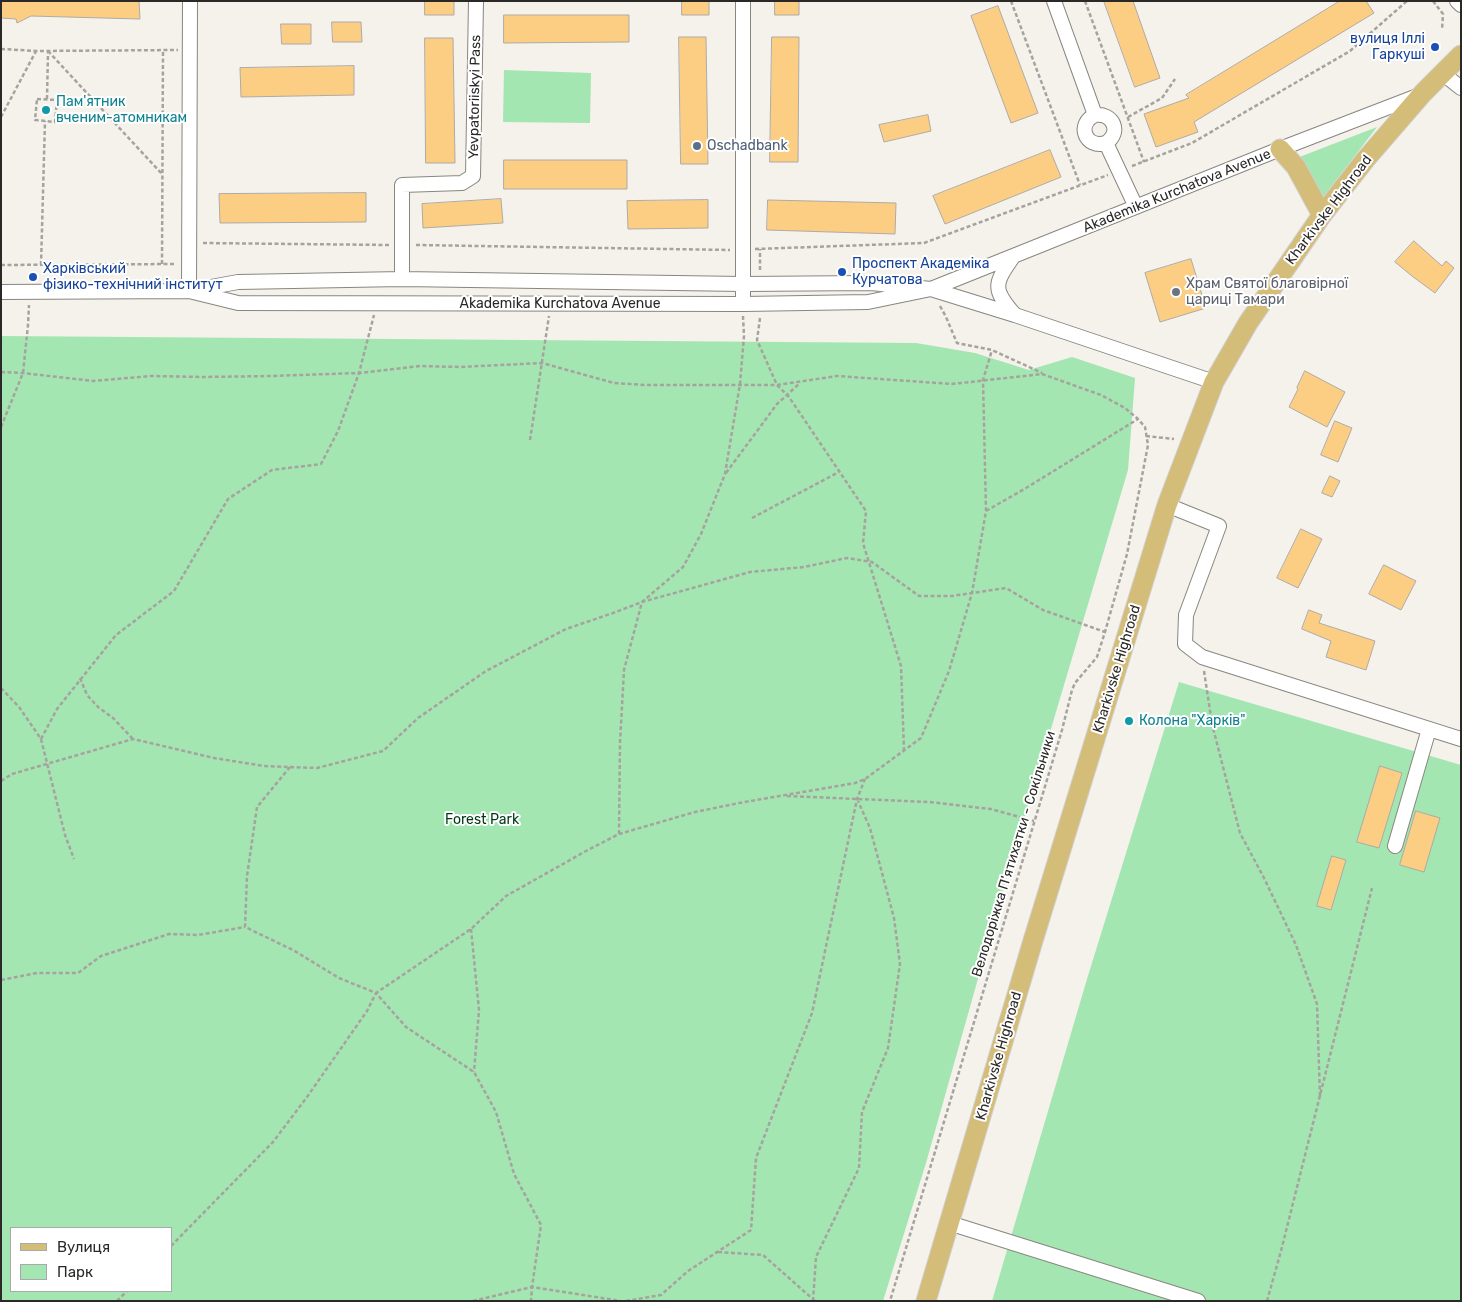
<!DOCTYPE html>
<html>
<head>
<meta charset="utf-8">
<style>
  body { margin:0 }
  #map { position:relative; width:1462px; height:1302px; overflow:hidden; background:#f5f1eb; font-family:Rubik,sans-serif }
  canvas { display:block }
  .frame { position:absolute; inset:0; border:2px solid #2a2927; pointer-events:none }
  .legend { position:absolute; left:10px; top:1227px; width:162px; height:65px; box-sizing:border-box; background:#fff; border:1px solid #aaa9a9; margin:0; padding:6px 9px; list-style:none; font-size:15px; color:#2a2927 }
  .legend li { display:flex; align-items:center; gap:10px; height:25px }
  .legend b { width:25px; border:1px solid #aaa9a9 }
</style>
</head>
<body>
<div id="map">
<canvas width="1462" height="1302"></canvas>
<div class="frame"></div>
<ul class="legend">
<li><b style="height:6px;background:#d4bc79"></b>Вулиця</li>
<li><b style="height:14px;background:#a3e6b2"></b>Парк</li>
</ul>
</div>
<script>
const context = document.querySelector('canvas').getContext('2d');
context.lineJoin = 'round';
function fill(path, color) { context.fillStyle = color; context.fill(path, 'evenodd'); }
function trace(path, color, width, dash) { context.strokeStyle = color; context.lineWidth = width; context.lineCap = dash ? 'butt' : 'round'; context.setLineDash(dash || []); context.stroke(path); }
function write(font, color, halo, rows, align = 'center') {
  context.font = font + ' Rubik,sans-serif'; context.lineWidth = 4; context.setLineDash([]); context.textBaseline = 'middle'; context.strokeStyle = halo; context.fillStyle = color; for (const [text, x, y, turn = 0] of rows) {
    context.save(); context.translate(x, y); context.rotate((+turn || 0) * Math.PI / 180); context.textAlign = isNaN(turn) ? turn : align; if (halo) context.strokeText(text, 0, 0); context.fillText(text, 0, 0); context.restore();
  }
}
const green = new Path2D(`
  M 504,70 L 591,73 L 590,123 L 503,122 Z
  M 1377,127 L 1324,196 L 1320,193 L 1297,158 Z
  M 1,336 L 916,343 L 975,353 L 1029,370 L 1072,357 L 1135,378 L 1128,470 L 1003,890 L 926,1163 L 883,1301 L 1,1301 ZM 171,1228 L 171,1291 L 11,1291 L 11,1228 Z
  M 1179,682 L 1461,765 L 1461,1301 L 992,1301 L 1087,979 Z`);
const building = new Path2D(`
  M 1,1 L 139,1 L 140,19 L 31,16 L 17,23 L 16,19 L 1,18 Z
  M 425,1 L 454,1 L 454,15 L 425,15 Z
  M 682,1 L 709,1 L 709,15 L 682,15 Z
  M 775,1 L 799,1 L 799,15 L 775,15 Z
  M 1104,1 L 1133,1 L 1160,78 L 1135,87 Z
  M 1340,1 L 1366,1 L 1374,13 L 1194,122 L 1198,132 L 1156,147 L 1144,114 L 1189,98 L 1186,95 Z
  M 998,6 L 1038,113 L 1011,123 L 971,16 Z
  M 504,15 L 629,15 L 629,42 L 504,43 Z
  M 332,22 L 361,22 L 362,42 L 333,42 Z
  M 281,24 L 311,24 L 311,44 L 282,44 Z
  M 679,37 L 706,37 L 708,164 L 681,164 Z
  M 772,37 L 799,37 L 798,162 L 770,162 Z
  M 425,38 L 453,38 L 455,163 L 426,163 Z
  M 354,66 L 354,95 L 241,97 L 240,68 Z
  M 928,115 L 931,131 L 884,142 L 879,125 Z
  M 1050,150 L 1061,177 L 945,224 L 933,196 Z
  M 504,160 L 627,160 L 627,189 L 504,189 Z
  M 366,193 L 366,222 L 220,223 L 219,194 Z
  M 501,199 L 503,223 L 423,228 L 422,204 Z
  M 708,200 L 708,228 L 628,229 L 627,201 Z
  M 768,200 L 896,203 L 895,234 L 767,230 Z
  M 1414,241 L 1442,266 L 1446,261 L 1454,268 L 1435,293 L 1412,276 L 1395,262 Z
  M 1191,259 L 1206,308 L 1160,322 L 1145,273 Z
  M 1305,371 L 1345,392 L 1327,427 L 1289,407 L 1298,389 L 1297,388 Z
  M 1335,421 L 1352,428 L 1338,462 L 1321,455 Z
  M 1330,476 L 1340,481 L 1332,497 L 1322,493 Z
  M 1301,529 L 1322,539 L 1298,588 L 1277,578 Z
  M 1384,565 L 1416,581 L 1401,610 L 1369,594 Z
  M 1309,610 L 1322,615 L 1319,623 L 1375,641 L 1366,670 L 1326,657 L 1331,641 L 1302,629 Z
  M 1380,766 L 1402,773 L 1379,848 L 1357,842 Z
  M 1416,811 L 1440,818 L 1424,872 L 1400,865 Z
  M 1332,856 L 1346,860 L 1331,910 L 1317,906 Z`);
const path = new Path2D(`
  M 1011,1 L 1080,185
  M 1085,1 L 1144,162
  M 1433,1 L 1443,14 L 1442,30
  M 1,49 L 36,51 L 178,50
  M 48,51 L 162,174
  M 37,99 L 57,100 L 55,122 L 35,120 Z
  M 47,99 L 48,52
  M 1,117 L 36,51
  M 1128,117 L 1162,98 L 1175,79
  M 1132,166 L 1192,143 L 1350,51 L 1407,1
  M 203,243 L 390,245
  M 416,245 L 730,250
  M 755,249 L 924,243 L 1108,175
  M 162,264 L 163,50
  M 1,265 L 175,264
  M 41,265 L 45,121
  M 760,270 L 760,249
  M 940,306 L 946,317 L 957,343 L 992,350 L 1042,373
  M 760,318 L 757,340 L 777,385 L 789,397 L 866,511 L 863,543 L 901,666 L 904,750
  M 1,372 L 23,373 L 93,381 L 151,376 L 203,377 L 271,376 L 359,373 L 420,366 L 460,367 L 542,363 L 614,383 L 645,385 L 777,385 L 837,376 L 952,384 L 1042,374 L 1101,395 L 1125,408 L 1138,419 L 1145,427 L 1148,445 L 1127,554 L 1105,632 L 1097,657 L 1075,683 L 1072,690 L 1062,730 L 890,1301
  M 1,427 L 23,373 L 28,325 L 29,305
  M 1146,436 L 1174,439
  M 530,440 L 549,316
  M 726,473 L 777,404 L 800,383
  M 986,511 L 1026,488 L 1138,419
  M 752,518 L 839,472
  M 1204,671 L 1212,724 L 1240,833 L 1264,878 L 1296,945 L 1317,1004 L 1320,1097
  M 80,678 L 87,695 L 98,707 L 113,718 L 133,739
  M 1,688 L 19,707 L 41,739 L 65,835 L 74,859
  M 41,739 L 57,709 L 116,635 L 174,591 L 228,499 L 272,470 L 321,464 L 338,431 L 359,373 L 374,315
  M 290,767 L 257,807 L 247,876 L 245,927 L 293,950 L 339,978 L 376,993 L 471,929 L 506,896 L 586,851 L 619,834 L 695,812 L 739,803 L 855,783 L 865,779 L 921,738 L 949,671 L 972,593 L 986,511 L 983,380 L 992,350
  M 1,781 L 12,774 L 133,739 L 214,758 L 264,766 L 317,768 L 383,751 L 418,718 L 486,671 L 566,629 L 613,613 L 642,602 L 683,567 L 701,534 L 725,474 L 740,384 L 744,336 L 743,316
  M 787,796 L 929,802 L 991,809 L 1034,821
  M 619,834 L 620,743 L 624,670 L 642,602 L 750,572 L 804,567 L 847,558 L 872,562 L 919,596 L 952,596 L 1006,588 L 1043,610 L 1105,632
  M 471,929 L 479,1010 L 474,1072
  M 1,980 L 37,973 L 78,973 L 101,956 L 169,934 L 198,935 L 245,927
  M 171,1246 L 273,1142 L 307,1097 L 367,1011 L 376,993 L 406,1027 L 474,1072 L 496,1112 L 514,1174 L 541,1225 L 532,1287 L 531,1301
  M 718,1252 L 763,1255 L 815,1301
  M 117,1301 L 127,1291
  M 473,1301 L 532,1287 L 621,1301
  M 626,1301 L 661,1295 L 688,1271 L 751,1230 L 756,1158 L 812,1013 L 857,799 L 865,779
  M 813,1301 L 816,1257 L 859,1168 L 862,1112 L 888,1048 L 900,964 L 894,918 L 870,828 L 858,801
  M 1267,1301 L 1281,1251 L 1372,888`);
const minor = new Path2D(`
  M 1054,1 L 1095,115 C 1113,113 1122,132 1106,143 L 1136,207
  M 1457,1 L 1461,5
  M 1442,73 L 1461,88
  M 1095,115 C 1076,124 1085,149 1106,143
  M 1013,257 C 994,284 992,289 1015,315
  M 402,279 L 402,185 L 462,183 L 473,176 L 476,1
  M 189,291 L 238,303 L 743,304 L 868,302 L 931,289 L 1280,149 L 1420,95
  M 189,291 L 190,1
  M 1,292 L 189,291 L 238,282 L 402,279 L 743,284 L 871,283 L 931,289 L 1015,315 L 1214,382
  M 743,304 L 743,1
  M 1167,505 L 1219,526 L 1186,615 L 1185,644 L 1202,657 L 1461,739
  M 1395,846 L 1429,729
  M 949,1223 L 1198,1301`);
const major = new Path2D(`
  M 1280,149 L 1296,167 L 1322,215
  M 926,1301 L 1032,944 L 1167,505 L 1214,382 L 1248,323 L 1322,215 L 1365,160 L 1423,93 L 1461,55`);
const markers = [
  [1435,47,5,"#1a4fb4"],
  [46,110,5,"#0f9aa8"],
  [697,146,5,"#5c6f8a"],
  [842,272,5,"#1a4fb4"],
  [33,277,5,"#1a4fb4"],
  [1176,292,5,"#6b7280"],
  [1129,721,5,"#0f9aa8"]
];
const transitNames = [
  ["вулиця Іллі",1425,39,"right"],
  ["Гаркуші",1425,55,"right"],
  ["Проспект Академіка",852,264],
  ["Курчатова",852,280],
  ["Харківський",43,269],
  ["фізико-технічний інститут",43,285]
];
const streetNames = [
  ["Yevpatoriiskyi Pass",475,97,-89],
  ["Akademika Kurchatova Avenue",1177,191,-22],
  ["Kharkivske Highroad",1329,210,-53],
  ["Akademika Kurchatova Avenue",560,304],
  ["Kharkivske Highroad",1117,669,-73],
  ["Велодоріжка П'ятихатки - Сокільники",1014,854,-73],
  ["Kharkivske Highroad",999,1056,-74]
];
const cultureNames = [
  ["Пам'ятник",56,102],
  ["вченим-атомникам",56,118],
  ["Колона \"Харків\"",1139,721]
];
const serviceNames = [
  ["Oschadbank",707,146]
];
const worshipNames = [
  ["Храм Святої благовірної",1186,284],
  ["цариці Тамари",1186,300]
];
const parkNames = [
  ["Forest Park",482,820]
];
fill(green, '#a3e6b2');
fill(building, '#fcce84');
trace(building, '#aeaaa5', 1);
trace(minor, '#898681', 16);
trace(major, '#d0d0cf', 21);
trace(path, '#a6a39f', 2.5, [4, 2.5]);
trace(minor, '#fff', 14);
trace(major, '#d4bc79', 19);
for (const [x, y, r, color] of markers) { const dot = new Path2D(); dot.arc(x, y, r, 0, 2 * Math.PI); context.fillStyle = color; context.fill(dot); trace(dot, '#fff', 2); }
write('14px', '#164399', '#fff', transitNames, 'left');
write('14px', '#2a2927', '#fff', streetNames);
write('14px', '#0d838f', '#fff', cultureNames, 'left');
write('14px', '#4e5e75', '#fff', serviceNames, 'left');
write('14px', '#5b616d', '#fff', worshipNames, 'left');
write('14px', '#003816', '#fff', parkNames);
</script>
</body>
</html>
